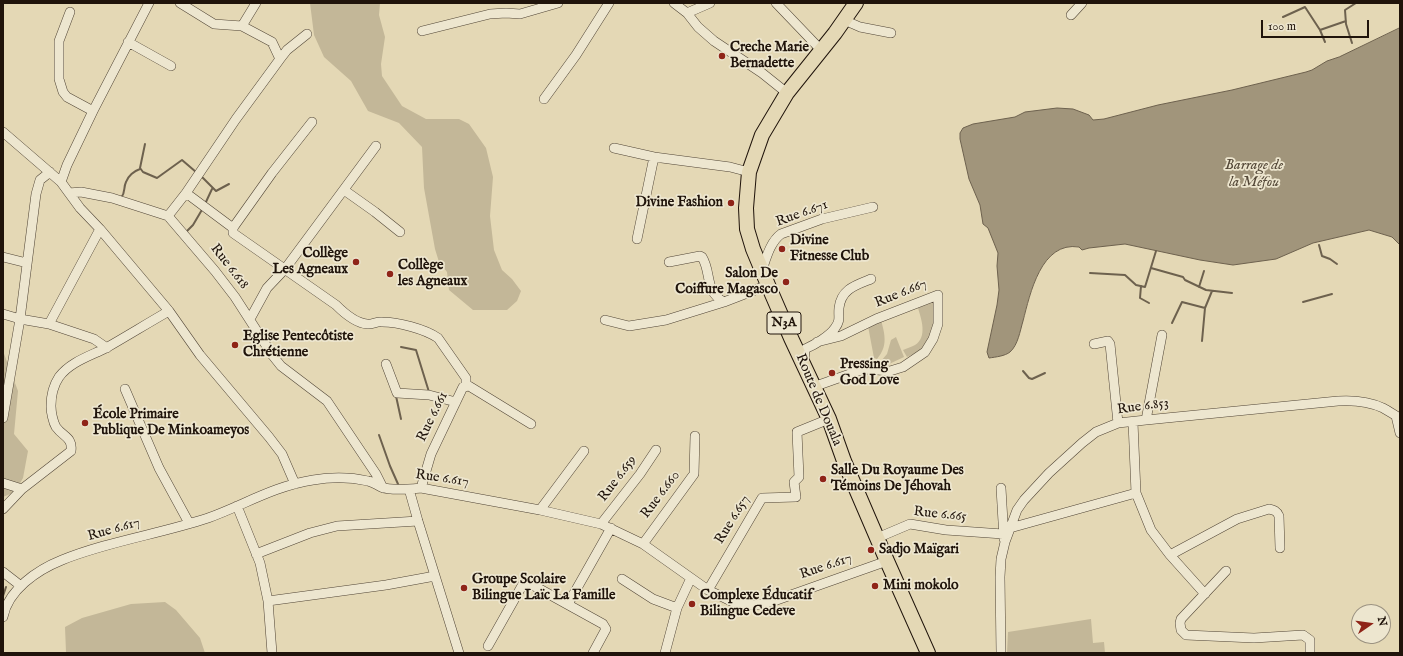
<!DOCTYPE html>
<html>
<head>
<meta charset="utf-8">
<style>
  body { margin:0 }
  #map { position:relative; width:1403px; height:656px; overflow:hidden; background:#e4d8b5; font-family:"IM FELL English",serif }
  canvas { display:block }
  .frame { position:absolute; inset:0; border:4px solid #20140b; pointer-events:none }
  .north { position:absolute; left:1351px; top:604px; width:40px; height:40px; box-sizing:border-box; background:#ede6cf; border:1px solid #9b9281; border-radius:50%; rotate:77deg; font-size:11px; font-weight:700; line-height:16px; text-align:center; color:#20140b }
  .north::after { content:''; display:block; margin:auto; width:14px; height:18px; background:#8f2418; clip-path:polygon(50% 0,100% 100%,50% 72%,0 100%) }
  .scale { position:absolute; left:1261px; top:20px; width:108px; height:18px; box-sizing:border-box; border:2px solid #20140b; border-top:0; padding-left:5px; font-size:12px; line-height:14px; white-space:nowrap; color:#20140b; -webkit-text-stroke:3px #ede6cf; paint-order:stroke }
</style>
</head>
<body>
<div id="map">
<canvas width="1403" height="656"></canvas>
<div class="frame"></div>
<div class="north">N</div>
<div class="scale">100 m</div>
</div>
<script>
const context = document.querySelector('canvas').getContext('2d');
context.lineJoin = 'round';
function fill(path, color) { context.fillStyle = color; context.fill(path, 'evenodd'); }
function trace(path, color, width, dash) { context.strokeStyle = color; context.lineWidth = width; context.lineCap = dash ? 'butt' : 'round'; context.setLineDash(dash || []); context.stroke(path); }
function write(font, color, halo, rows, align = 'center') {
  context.font = font + ' "IM FELL English",serif'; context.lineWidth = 3.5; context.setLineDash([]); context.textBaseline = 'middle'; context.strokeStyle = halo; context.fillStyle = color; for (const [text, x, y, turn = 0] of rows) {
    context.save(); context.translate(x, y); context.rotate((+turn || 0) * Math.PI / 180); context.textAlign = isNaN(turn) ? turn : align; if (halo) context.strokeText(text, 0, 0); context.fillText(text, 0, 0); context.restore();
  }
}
const green = new Path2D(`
  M 310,3 L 380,3 L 379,15 L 385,37 L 381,64 L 382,76 L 402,106 L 426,119 L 459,119 L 469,124 L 486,148 L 493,177 L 490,216 L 494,250 L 502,270 L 512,279 L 521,291 L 517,301 L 507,310 L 473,310 L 449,290 L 447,272 L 439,262 L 435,249 L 424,188 L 422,147 L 399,123 L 368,111 L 351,81 L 324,57 L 314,35 Z
  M 937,301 L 937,318 L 926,348 L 907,357 L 903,350 C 907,348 912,347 915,345 C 928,337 921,318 918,308 Z
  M 881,320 C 885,335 888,346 877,359 L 874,358 L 868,326 Z
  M 896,337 L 904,357 L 887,365 L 881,361 L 887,354 L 891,340 Z
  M 3,351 L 18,391 L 14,434 L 28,451 L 23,478 L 15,492 L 3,497 L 4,373 Z
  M 165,602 L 176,610 L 200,638 L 205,653 L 68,653 L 66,652 L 65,627 L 82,618 L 131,604 Z
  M 1091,619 L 1093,643 L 1104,642 L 1105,653 L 1007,653 L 1008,632 Z`);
const water = new Path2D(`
  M 1400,28 L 1400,245 L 1392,237 L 1369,230 L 1313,243 L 1276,259 L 1233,265 L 1200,260 L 1125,244 L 1089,248 L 1082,250 L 1079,247 C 1041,241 1030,294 1023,321 C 1020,331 1018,345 1010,352 C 1005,356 996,357 989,358 L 987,352 L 997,305 L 999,290 L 997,266 L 998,253 L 988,228 L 983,224 L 980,205 L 969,179 L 960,139 L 960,133 L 963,128 L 973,124 L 1015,117 L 1025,112 L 1057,108 L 1073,109 L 1089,115 L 1093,120 L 1104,119 L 1158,105 L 1232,90 L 1306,72 L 1312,70 L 1327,61 L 1339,57 Z`);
const stream = new Path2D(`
  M 1283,17 L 1305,7 L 1320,30 L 1325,42
  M 1320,30 L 1346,21
  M 1352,43 L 1346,24 L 1345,10 L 1356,3
  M 140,168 L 143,172 L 157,178 L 182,160 L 196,172
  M 140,168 L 145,144
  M 201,176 L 216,191 L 229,184
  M 121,198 C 126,192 123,188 126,182 C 128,176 134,171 140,169
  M 205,204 L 212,189
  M 186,232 L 193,225 L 203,208
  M 1319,245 L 1322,256 L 1330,259 L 1337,264
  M 1151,268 L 1183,277 L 1185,280 L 1206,290 L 1232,293
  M 1090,273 L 1125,275 L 1136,285 L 1145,287 L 1156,251
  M 1141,286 L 1140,298 L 1149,303
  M 1199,287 L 1204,271
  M 1303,302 L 1332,294
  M 1172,323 L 1182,302 L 1205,308
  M 1202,341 L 1205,308 L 1212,291
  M 401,347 L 416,350 L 429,392
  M 1023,371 L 1029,378 L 1032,379 L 1045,373
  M 396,396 L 401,419
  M 379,435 L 390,466 L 398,484
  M 3,596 L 6,587`);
const minor = new Path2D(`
  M 180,3 L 214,24 L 242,26 L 272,42 L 280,59 L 287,50 L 307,34
  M 674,3 L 687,13
  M 710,3 L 687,13 L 698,27 L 714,41 L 762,73 L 787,93
  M 776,3 L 821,50
  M 70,12 L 59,41 L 59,79 L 63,92 L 67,97 L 93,111
  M 1071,15 L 1082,3
  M 844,20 L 860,27 L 891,33
  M 242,26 L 256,3
  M 422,31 L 490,14 L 506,13 L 520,14 L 558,3
  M 128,42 L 171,66
  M 544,99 L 576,55 L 609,3
  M 312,122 L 272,173 L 235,225 L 233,228 L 233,233 L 336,305 C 344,313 355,323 367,324 C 372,325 377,321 382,322 C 398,322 425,329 438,338 L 466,378 L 466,386
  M 3,132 L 61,182 L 69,193 L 81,192 L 112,198 L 168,216 L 215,271 L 235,297 L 273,356 L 281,366 L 327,401 L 376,474 L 383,488
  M 614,148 L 654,157 L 730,167 L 749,172
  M 61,182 L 67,165 L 93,111 L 149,3
  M 344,190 L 375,212 L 400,232
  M 69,193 L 80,208 L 100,229 L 169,311 L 200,355 L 269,437 L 282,454 L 295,484
  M 186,193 L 233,228
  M 168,216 L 186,193 L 236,119 L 280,59
  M 637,239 L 654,157
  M 3,257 L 27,263
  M 669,262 L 700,256 L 702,257 C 712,273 704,291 724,302
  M 762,270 C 766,259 770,242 781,234 L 822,219 L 873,207
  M 3,314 L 20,319 L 49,324 L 94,339 L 107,348
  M 250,319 L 267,288 L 285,269 L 376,146
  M 605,320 L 629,326 L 666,320 L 724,302 L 768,285
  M 49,324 L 100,229
  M 1094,344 L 1108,341 L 1110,344 L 1118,423
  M 804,362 L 805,349 C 814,345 830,336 835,328 C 841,320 838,317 839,308 C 841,289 856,285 871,279
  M 386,364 L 397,393 L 429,395 L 456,402
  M 813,387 L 864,369 L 890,371 L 903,367 L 925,352 L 933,339 L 938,324 L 938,295 L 876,319 L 841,336 L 817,342
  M 125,389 L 159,468 L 189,523
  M 1396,416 L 1400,433
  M 3,418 L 20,319 L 36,194 L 40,180 L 50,172
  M 1146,420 L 1162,335
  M 1133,422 L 1136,493 L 1151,530 L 1170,555 L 1205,594
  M 3,483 L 22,489
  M 421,488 L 431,454 L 463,387 L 469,386 L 531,424
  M 1001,488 L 1004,539
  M 409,489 L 418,521 L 459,653
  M 237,506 L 260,563 L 268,601 L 272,653
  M 3,509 L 22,489 L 71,451 C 73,437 63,437 56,427 C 53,422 51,412 51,406 C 51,396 53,386 59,377 C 70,362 90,356 106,348 C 127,336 148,323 169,311
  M 540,510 L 584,451
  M 601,524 L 640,474 L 656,450
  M 1010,528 L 1136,493
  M 877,538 L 910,524 L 946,530 L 1003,534
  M 643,544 L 694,474 L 695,436
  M 256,554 L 310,533 L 337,526 L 418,521
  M 1170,555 L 1237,519 L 1269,509 C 1274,510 1277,511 1279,516 L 1280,548
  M 1226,571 L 1181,619 L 1180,623 L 1181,630 L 1186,635 L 1254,638 L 1303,635 L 1310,640 L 1310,653
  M 3,572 L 21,586
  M 622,579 L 653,599 L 677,608
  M 708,590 L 762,498 L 796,497 L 794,482 L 799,477 L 797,432 L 829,419
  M 268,601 L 386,585 L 435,576
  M 568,604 L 611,528
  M 3,617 C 8,590 37,570 62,560 C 109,541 160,534 208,518 C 244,505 274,486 313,480 C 330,477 351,477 368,481 C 373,482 377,485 381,487 C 391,491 410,489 421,488 L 540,510 L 601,524 L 643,544 L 708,590 L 737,604 L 757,605 L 774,601 L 887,561
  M 488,646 L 523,584 L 527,582 L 603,624 L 606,629 L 593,653
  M 665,653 L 677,608 L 691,578
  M 1001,653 L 1000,577 L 1001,559 L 1005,542 L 1017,510 L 1024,500 L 1049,473 L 1082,443 L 1096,432 L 1118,423 L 1146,420 L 1338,401 C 1354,400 1368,401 1383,408 C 1389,411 1394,415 1400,418`);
const highway = new Path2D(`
  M 856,3 L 835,33 L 787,93 L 762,135 L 749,172 L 746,208 L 747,229 L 753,249 L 768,285 L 791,338 L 829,419 L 844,461 L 887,561 L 928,653`);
const markers = [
  [722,56,4,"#8f2418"],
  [731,203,4,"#8f2418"],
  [782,249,4,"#8f2418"],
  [356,262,4,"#8f2418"],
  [390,274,4,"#8f2418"],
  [786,282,4,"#8f2418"],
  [235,345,4,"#8f2418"],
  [832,373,4,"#8f2418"],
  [85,423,4,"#8f2418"],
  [823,479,4,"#8f2418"],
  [871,550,4,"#8f2418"],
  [875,586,4,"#8f2418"],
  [464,588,4,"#8f2418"],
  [692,604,4,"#8f2418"]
];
const shields = [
  [784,323,34]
];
const shieldNames = [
  ["N3A",784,323]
];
const poiNames = [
  ["Creche Marie",730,48],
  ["Bernadette",730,64],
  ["Divine Fashion",723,203,"right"],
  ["Divine",790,241],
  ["Fitnesse Club",790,257],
  ["Collège",348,254,"right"],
  ["Les Agneaux",348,270,"right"],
  ["Collège",398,266],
  ["les Agneaux",398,282],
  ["Salon De",778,274,"right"],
  ["Coiffure Magasco",778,290,"right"],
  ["Eglise Pentecôtiste",243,337],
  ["Chrétienne",243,353],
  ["Pressing",840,365],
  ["God Love",840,381],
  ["École Primaire",93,415],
  ["Publique De Minkoameyos",93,431],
  ["Salle Du Royaume Des",831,471],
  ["Témoins De Jéhovah",831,487],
  ["Sadjo Maïgari",879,550],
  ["Groupe Scolaire",472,580],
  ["Bilingue Laïc La Famille",472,596],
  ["Mini mokolo",883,586],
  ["Complexe Éducatif",700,596],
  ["Bilingue Cedeve",700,612]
];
const streetNames = [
  ["Rue 6.671",802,214,-20],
  ["Rue 6.618",229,267,52],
  ["Rue 6.667",901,294,-22],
  ["Route de Douala",818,400,67],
  ["Rue 6.853",1143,407,-8],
  ["Rue 6.661",433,417,-64],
  ["Rue 6.617",442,479,8],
  ["Rue 6.659",618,479,-53],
  ["Rue 6.660",661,495,-53],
  ["Rue 6.665",940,515,6],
  ["Rue 6.657",733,520,-59],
  ["Rue 6.617",114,530,-16],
  ["Rue 6.617",826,567,-19]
];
const waterNames = [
  ["Barrage de",1254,166],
  ["la Méfou",1254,183]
];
fill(green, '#c3b798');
fill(water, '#a1957b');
trace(water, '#6d614e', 1);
trace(stream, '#6d614e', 2);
trace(minor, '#514536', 10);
trace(highway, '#20140b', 16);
trace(minor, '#ede6cf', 9);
trace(highway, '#e4d8b5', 14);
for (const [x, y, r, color] of markers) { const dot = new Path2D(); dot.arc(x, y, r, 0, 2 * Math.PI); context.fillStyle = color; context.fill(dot); trace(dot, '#ede6cf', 1.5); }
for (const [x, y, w] of shields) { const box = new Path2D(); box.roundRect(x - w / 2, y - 11, w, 22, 3); context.fillStyle = '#ede6cf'; context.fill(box); trace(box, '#20140b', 1); }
write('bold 13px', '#20140b', null, shieldNames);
write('bold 14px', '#20140b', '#ede6cf', poiNames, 'left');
write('14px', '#20140b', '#ede6cf', streetNames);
write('italic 15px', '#544838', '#ede6cf', waterNames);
</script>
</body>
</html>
